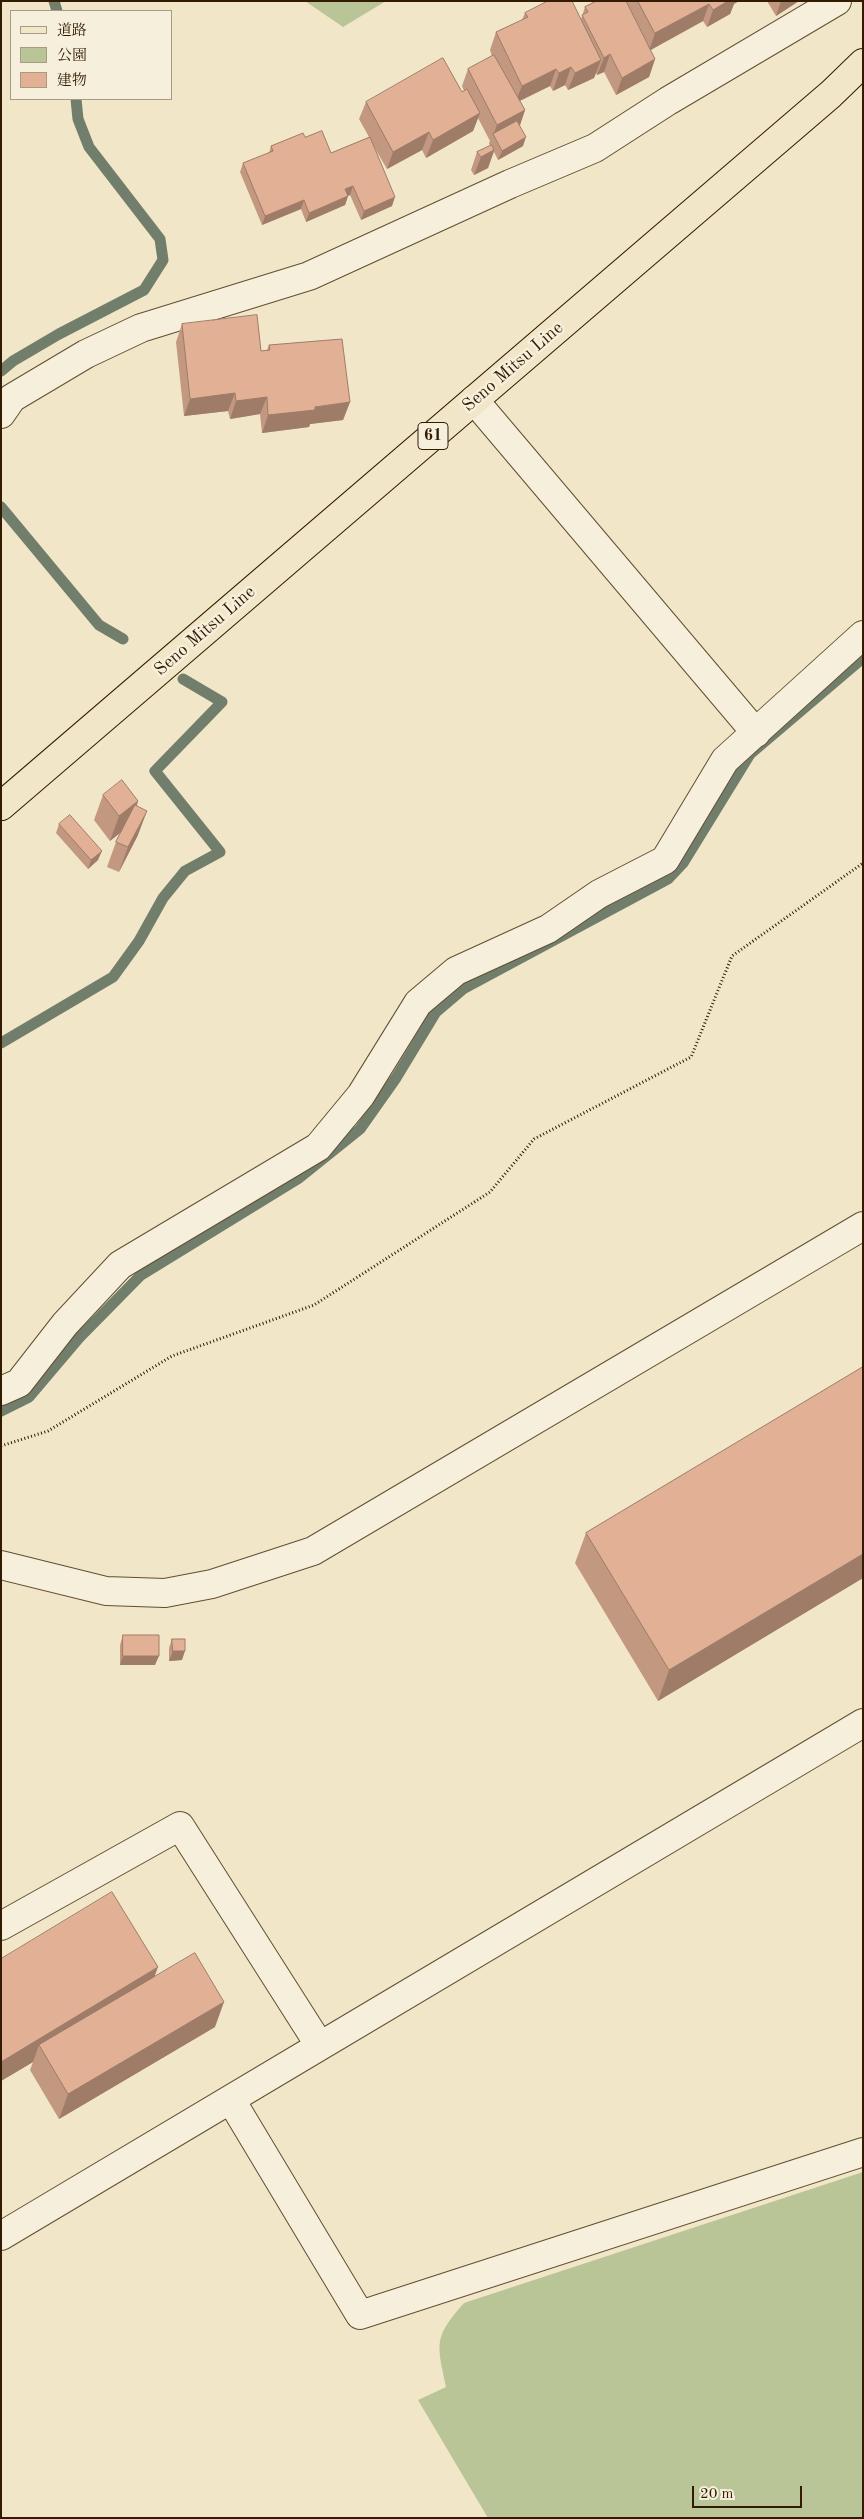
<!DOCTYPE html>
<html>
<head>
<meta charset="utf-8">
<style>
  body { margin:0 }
  #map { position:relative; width:864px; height:2519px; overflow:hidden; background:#f1e6c7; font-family:"Old Standard TT","Noto Serif JP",serif }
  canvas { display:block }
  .frame { position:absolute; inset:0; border:2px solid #321b00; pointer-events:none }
  .legend { position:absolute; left:10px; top:10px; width:162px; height:90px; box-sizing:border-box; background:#f6efdb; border:1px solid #a89a83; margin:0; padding:6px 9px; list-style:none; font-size:15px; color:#321b00 }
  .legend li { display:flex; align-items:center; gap:10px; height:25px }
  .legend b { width:25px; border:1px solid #a89a83 }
  .scale { position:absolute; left:692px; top:2486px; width:110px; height:22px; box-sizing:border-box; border:2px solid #321b00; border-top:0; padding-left:6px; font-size:15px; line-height:18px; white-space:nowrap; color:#321b00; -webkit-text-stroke:4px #f6efdb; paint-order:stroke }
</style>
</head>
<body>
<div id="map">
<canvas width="864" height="2519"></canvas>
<div class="frame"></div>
<ul class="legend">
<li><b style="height:6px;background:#f1e6c7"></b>道路</li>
<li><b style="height:14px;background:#b9c596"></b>公園</li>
<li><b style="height:14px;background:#e2b195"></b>建物</li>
</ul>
<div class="scale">20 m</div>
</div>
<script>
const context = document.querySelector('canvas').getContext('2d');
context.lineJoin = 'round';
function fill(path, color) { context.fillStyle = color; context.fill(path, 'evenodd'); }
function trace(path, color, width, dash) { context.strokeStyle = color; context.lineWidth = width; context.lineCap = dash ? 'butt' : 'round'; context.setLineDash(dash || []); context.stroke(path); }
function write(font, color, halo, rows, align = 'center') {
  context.font = font + ' "Old Standard TT",serif'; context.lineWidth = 5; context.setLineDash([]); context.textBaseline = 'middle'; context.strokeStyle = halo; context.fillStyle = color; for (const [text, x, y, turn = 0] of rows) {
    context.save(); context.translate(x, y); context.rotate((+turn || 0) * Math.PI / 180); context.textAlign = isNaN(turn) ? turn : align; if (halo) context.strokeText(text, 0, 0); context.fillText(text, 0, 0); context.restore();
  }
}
const green = new Path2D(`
  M 305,1 L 386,1 L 343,27 Z
  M 863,2172 L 863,2518 L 488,2518 L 418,2400 L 446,2387 C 437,2343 433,2338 464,2303 Z`);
const stream = new Path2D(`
  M 54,1 L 57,11
  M 1,371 L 13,361 L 59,334 L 144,290 L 163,260 L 160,239 L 89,147 L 78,119 L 76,99
  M 1,507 L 99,625 L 123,639
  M 1,1043 L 113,977 L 139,941 L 163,898 L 185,871 L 220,852 L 155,771 L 222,702 L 183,679
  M 1,1411 L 29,1397 L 79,1338 L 141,1275 L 299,1178 L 360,1129 L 396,1078 L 436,1012 L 463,989 L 668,879 L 683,863 L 750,754 L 863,658`);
const path = new Path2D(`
  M 1,1446 L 48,1431 L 172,1356 L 314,1305 L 490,1192 L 534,1139 L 691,1057 L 732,956 L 863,863`);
const minor = new Path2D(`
  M 474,400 L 756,733
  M 1,414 L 12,398 L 86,354 L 141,328 L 309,276 L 510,184 L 595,148 L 668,101 L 837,1
  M 1,1391 L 19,1383 L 65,1324 L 120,1265 L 318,1147 L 361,1095 L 418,1003 L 456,971 L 548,929 L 599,894 L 665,860 L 725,760 L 863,635
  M 1,1565 L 106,1591 L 165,1593 L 212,1584 L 313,1551 L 863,1226
  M 1,1926 L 180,1826 L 320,2046 L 863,1723
  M 231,2100 L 360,2315 L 863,2152
  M 1,2236 L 320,2046`);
const major = new Path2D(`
  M 1,806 L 831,94 L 863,63`);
const wall = new Path2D(`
  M 597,1 L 739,1 L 734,4 L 730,14 L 707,27 L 703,21 L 650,50 L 655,59 L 649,77 L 616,95 L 604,72 L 597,75 L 596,73 L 594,78 L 568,90 L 565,85 L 553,91 L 550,86 L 520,101 L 525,110 L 520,125 L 523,146 L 498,160 L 494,152 L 488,168 L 474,175 L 471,170 L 477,152 L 490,146 L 489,143 L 490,141 L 478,118 L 473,131 L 426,158 L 422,150 L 387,169 L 373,145 L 392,206 L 361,220 L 350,195 L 348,196 L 345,205 L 306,222 L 301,209 L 262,225 L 240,172 L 243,163 L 269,153 L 271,146 L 305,137 L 331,153 L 369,137 L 359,119 L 366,102 L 462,92 L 464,91 L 462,86 L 468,69 L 492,56 L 490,50 L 496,32 L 522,20 L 525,13 L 581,19 L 585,7 Z
  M 767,1 L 799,1 L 776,16 Z
  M 182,324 L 261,351 L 267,350 L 269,345 L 350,402 L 343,420 L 310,424 L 309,427 L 262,433 L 260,414 L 230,419 L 228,411 L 184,416 L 176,342 Z
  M 103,795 L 138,801 L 137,806 L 138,835 L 119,872 L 107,867 L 116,842 L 121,832 L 110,841 L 94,820 Z
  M 59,824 L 98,860 L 88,869 L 56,833 Z
  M 863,1367 L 863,1578 L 658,1701 L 575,1563 L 586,1533 Z
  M 123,1635 L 155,1665 L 120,1665 L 120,1645 Z
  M 172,1639 L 182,1660 L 169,1661 L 169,1648 Z
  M 1,1959 L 155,1977 L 215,2027 L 59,2119 L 30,2070 L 33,2062 L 1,2081 Z`);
const shadedWall = new Path2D(`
  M 728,1 L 739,1 L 734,4 L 730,14 L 707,27 L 713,10 Z
  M 781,1 L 799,1 L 776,16 Z
  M 709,4 L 703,21 L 649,51 L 655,33 Z
  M 610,54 L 604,72 L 597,75 L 604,58 Z
  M 655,59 L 649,77 L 616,95 L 622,78 Z
  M 601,60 L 594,78 L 568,90 L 575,73 Z
  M 571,67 L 565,85 L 553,91 L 559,73 Z
  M 556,69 L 550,86 L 515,103 L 522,86 Z
  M 525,110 L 519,128 L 493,136 L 497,125 Z
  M 480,113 L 473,131 L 426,158 L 433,140 Z
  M 429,132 L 422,150 L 387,169 L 393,152 Z
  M 526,137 L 523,146 L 498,160 L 502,151 Z
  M 494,150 L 488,168 L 474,175 L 481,157 Z
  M 353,186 L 350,195 L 341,199 L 345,189 Z
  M 348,196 L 345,205 L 306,222 L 309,213 Z
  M 395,197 L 392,206 L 361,220 L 364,211 Z
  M 304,200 L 301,209 L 262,225 L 265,216 Z
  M 235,393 L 228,411 L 184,416 L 190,399 Z
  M 267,397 L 260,414 L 230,419 L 236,401 Z
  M 350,402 L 343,420 L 310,424 L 309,427 L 262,433 L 268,415 L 315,407 Z
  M 138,801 L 129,826 L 110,841 L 119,816 Z
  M 147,811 L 138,835 L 119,872 L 128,847 Z
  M 102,851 L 98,860 L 88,869 L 91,860 Z
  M 863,1554 L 863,1578 L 658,1701 L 669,1670 Z
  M 173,1651 L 185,1651 L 182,1660 L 169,1661 Z
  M 123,1656 L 159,1656 L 155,1665 L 120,1665 Z
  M 158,1967 L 149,1992 L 39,2045 L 33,2062 L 1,2081 L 1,2062 Z
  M 224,2002 L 215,2027 L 59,2119 L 68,2094 Z`);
const building = new Path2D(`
  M 548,1 L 572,1 L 601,60 L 575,73 L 571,67 L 559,73 L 556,69 L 522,86 L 496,32 L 528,17 L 525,13 Z
  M 597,1 L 626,1 L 655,59 L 622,78 L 610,54 L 604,58 L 582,15 L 588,12 L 585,7 Z
  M 638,1 L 728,1 L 713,10 L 709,4 L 655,33 Z
  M 494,55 L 525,110 L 497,125 L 468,69 Z
  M 443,58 L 462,92 L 467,89 L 480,113 L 433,140 L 429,132 L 393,152 L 366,102 Z
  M 517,121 L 526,137 L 502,151 L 493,134 Z
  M 322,131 L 331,153 L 370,137 L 395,197 L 364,211 L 353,186 L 345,189 L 348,196 L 309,213 L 304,200 L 265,216 L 243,163 L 273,151 L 271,146 L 303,133 L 305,137 Z
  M 492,145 L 494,150 L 481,157 L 477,152 Z
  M 257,315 L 261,351 L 270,350 L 269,345 L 342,339 L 350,402 L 315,407 L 315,410 L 268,415 L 267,397 L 236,401 L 235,393 L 190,399 L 182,324 Z
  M 122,780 L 138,801 L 119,816 L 103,795 Z
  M 135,805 L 147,811 L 128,847 L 116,842 Z
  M 70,815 L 102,851 L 91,860 L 59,824 Z
  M 863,1367 L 863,1554 L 669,1670 L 586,1533 Z
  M 123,1635 L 159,1635 L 159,1656 L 123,1656 Z
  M 172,1639 L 185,1639 L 185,1651 L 173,1651 Z
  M 112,1892 L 158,1967 L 1,2062 L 1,1959 Z
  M 195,1953 L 224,2002 L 68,2094 L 39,2045 Z`);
const shields = [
  [433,436,30]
];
const shieldNames = [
  ["61",433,436]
];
const streetNames = [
  ["Seno Mitsu Line",513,367,-41],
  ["Seno Mitsu Line",205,631,-41]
];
fill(green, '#b9c596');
trace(stream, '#717e6b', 11);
trace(minor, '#624e32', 30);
trace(major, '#321b00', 30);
trace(path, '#321b00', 3, [1, 2.5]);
trace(minor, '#f6efdb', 28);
trace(major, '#f1e6c7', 28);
fill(wall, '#c29880');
fill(shadedWall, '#9e7c68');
fill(building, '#e2b195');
trace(building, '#9e7c68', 1);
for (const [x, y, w] of shields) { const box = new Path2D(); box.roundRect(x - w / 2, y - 13.5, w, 27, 4); context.fillStyle = '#f6efdb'; context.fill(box); trace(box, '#321b00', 1); }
write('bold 16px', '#321b00', null, shieldNames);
write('18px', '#321b00', '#f6efdb', streetNames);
</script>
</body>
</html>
